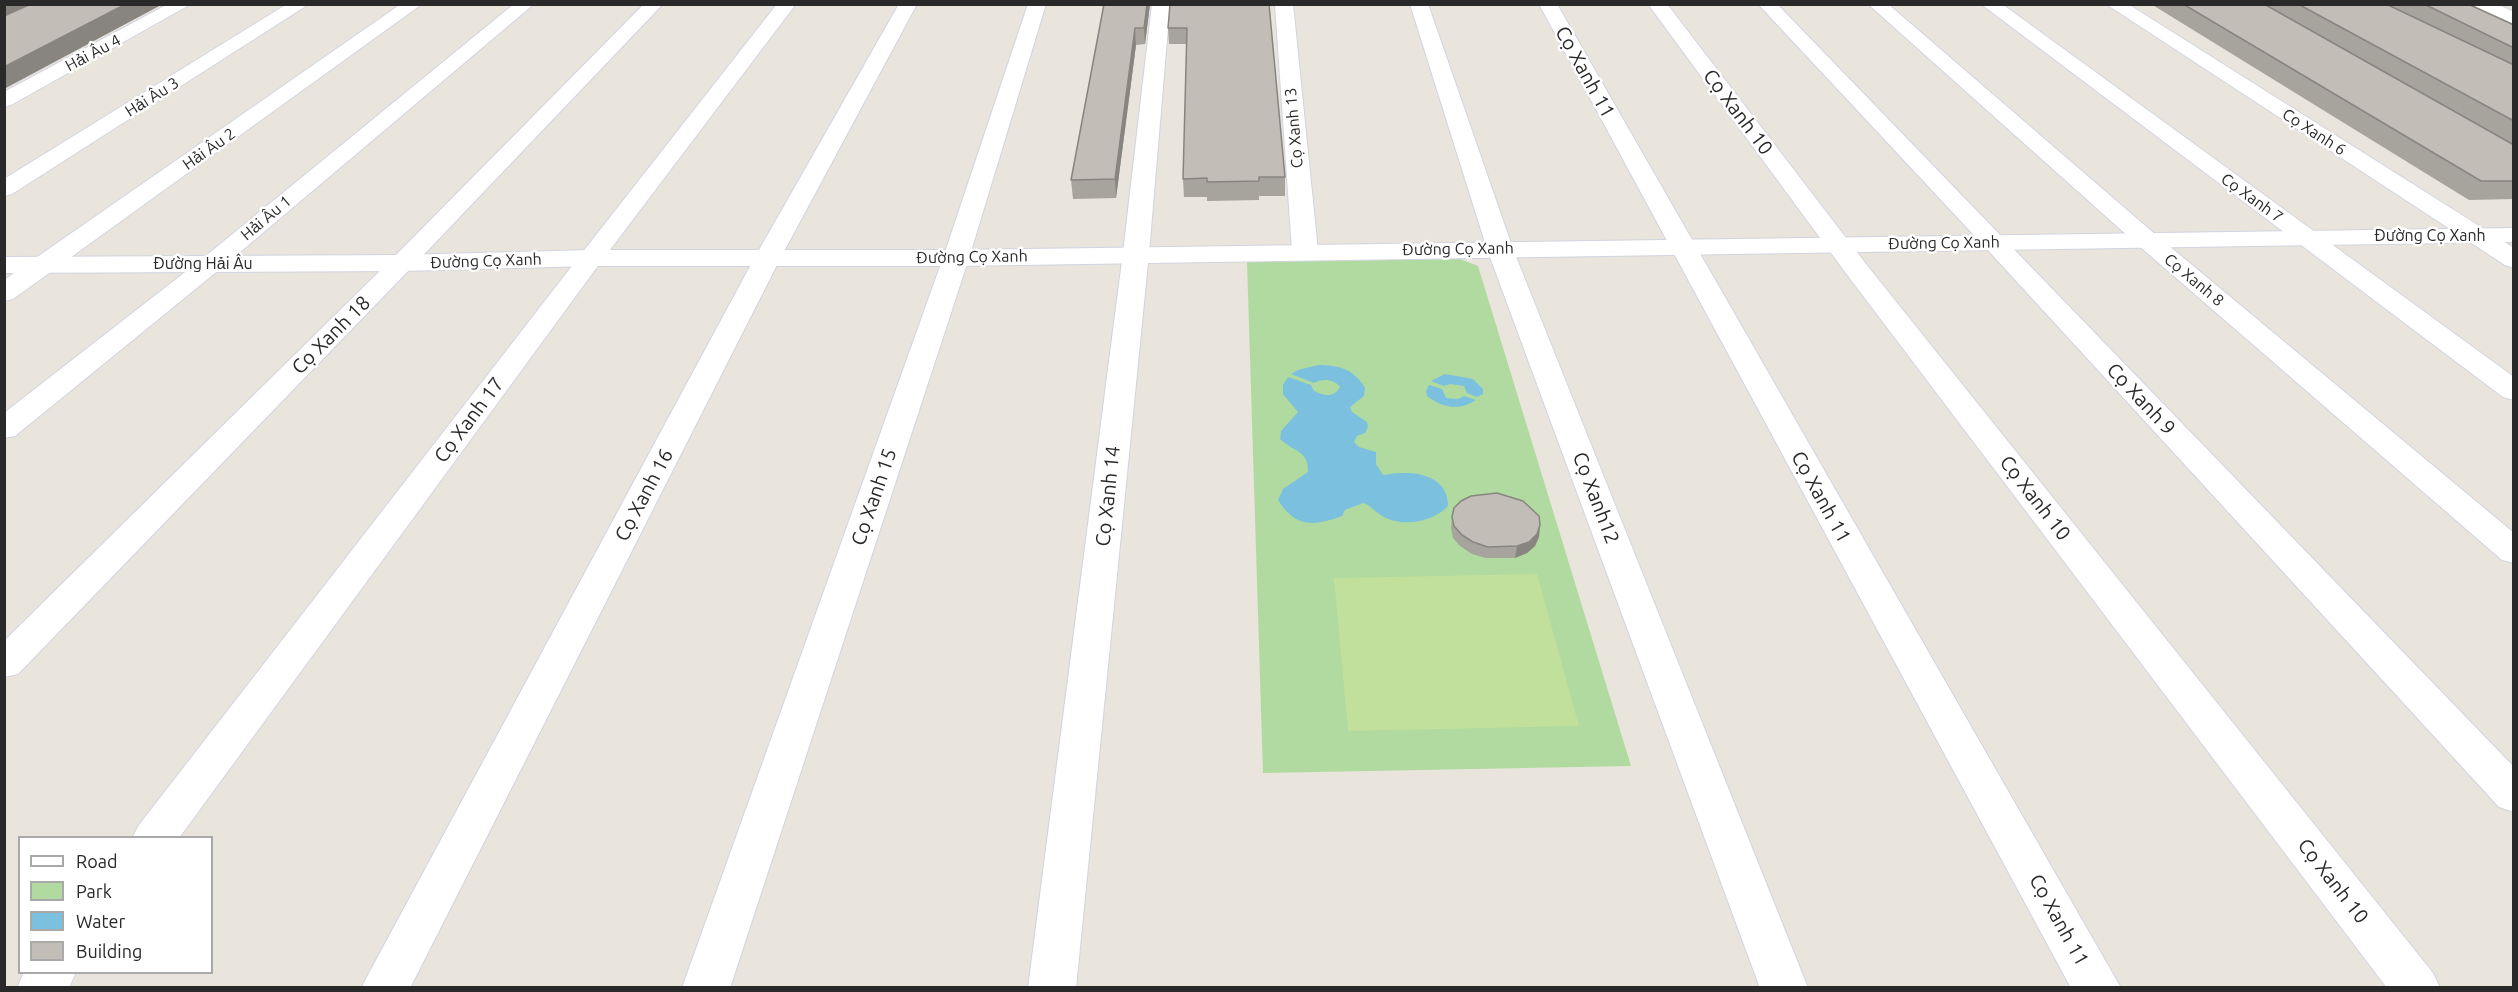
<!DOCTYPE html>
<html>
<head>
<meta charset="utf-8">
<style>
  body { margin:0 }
  #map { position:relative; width:2518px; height:992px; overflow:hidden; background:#e9e4dc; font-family:Ubuntu,sans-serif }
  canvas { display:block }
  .frame { position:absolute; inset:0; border:6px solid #292929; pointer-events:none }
  .legend { position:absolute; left:18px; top:836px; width:195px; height:138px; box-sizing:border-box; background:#fff; border:2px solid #a9a9a9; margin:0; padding:8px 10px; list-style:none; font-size:18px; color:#292929 }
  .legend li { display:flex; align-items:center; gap:12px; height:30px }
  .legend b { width:30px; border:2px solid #a9a9a9 }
</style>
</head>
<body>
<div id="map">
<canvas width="2518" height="992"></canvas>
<div class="frame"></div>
<ul class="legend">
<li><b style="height:8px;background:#fff"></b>Road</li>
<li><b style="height:16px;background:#b0da9f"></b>Park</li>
<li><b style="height:16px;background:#7bc1df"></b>Water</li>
<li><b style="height:16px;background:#c2beb7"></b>Building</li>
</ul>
</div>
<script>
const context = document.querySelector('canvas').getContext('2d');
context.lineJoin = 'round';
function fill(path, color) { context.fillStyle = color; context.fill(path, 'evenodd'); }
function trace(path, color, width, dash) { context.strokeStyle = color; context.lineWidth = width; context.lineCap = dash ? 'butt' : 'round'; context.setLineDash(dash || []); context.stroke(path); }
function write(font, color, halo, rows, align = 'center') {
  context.font = font + ' Ubuntu,sans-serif'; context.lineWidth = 5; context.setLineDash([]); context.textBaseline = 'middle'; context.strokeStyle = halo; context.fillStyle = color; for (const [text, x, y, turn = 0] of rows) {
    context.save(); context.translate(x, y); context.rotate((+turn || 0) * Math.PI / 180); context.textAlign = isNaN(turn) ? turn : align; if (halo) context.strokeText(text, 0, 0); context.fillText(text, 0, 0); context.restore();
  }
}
const green = new Path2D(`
  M 1460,259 L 1478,266 L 1631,766 L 1263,773 L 1247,262 Z`);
const pitch = new Path2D(`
  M 1537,574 L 1579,726 L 1348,731 L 1334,578 Z`);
const water = new Path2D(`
  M 1318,365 C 1339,365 1354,369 1365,388 L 1364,396 L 1350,407 L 1352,412 L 1367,422 L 1368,427 L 1365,433 L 1357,436 L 1354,442 L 1359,447 L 1376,452 L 1376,464 L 1383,475 C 1409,470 1448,472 1448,506 C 1433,523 1397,529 1378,513 C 1372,509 1370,505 1363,503 L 1345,510 L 1342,516 C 1312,527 1295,527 1278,500 L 1283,489 L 1308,472 C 1309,451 1294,452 1280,439 L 1281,431 L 1298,412 L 1283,394 L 1283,385 L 1288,377 L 1311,385 L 1314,391 C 1324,396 1334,398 1340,387 C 1335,379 1322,378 1314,383 L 1291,374 L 1298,370 Z
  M 1445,374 L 1473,379 L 1483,389 L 1483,394 L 1477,397 L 1467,393 L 1464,386 L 1450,384 L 1444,386 L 1431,381 Z
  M 1429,385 L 1442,389 L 1446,398 L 1458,399 L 1464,396 L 1476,400 C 1460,411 1442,408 1427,396 L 1426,391 Z`);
const minor = new Path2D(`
  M 168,4 L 191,4 L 11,105 L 4,107 L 4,92 Z
  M 287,4 L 309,4 L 12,194 L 4,196 L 4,179 Z
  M 401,4 L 422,4 L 13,299 L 4,301 L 4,280 Z
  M 514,4 L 534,4 L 220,269 L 15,436 L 4,438 L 4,413 L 202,259 Z
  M 644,4 L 663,4 L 411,268 L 18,674 L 4,677 L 4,641 L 393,258 Z
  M 777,4 L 796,4 L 600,263 L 179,838 L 132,838 L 139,825 L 582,253 Z
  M 899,4 L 917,4 L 781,257 L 410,988 L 361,988 L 755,257 Z
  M 1028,4 L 1046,4 L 969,258 L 730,988 L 682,988 L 943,258 Z
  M 1152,4 L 1170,4 L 1149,253 L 1076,988 L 1028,988 L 1123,253 Z
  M 1275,4 L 1293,4 L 1318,251 L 1314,256 L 1305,259 L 1296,256 L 1292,251 Z
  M 1410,4 L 1428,4 L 1513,249 L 1808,988 L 1760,988 L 1487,249 Z
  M 1539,4 L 1557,4 L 2121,988 L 2071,988 Z
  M 1648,4 L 1667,4 L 1866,264 L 2433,973 L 2440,988 L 2387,988 L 1848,276 Z
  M 1758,4 L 1777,4 L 2514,767 L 2514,812 L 2499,807 L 1985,247 Z
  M 1868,4 L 1888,4 L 2156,235 L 2514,533 L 2514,563 L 2502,560 L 2138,245 Z
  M 1981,4 L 2002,4 L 2514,377 L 2514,400 L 2503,397 Z
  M 2106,4 L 2128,4 L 2514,248 L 2514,268 L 2505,265 Z
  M 2473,4 L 2497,4 L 2514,12 L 2514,24 L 2476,8 Z
  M 24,972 L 76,972 L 69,988 L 17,988 Z`);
const tertiary = new Path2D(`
  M 2514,228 L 2514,242 L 956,266 L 591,266 L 402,271 L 4,273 L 4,257 L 402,255 L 591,250 L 956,250 Z`);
const wall = new Path2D(`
  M 1104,4 L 1150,4 L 1145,44 L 1136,45 L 1116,198 L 1073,199 L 1071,180 Z
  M 1269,4 L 1285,177 L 1285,196 L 1259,196 L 1259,200 L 1207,201 L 1207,197 L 1184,197 L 1183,179 L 1187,44 L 1169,44 L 1168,28 Z
  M 2151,4 L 2468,4 L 2514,25 L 2514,199 L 2469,200 Z
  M 1452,517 L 1540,525 L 1539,537 L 1535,546 L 1527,553 L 1515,558 L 1486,558 L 1472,554 L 1460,546 L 1453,538 L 1451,528 Z`);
const shadedWall = new Path2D(`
  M 4,4 L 35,4 L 4,19 Z
  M 126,4 L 163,4 L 4,89 L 4,67 Z
  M 1147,4 L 1150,4 L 1145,44 L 1144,28 Z
  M 1135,28 L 1136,45 L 1116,198 L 1115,179 Z
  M 1540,525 L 1539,537 L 1535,546 L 1527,553 L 1515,558 L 1517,546 Z`);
const building = new Path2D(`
  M 31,4 L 126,4 L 4,67 L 4,16 Z
  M 1104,4 L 1147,4 L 1144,28 L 1135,28 L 1115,179 L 1071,180 Z
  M 1170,4 L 1269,4 L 1285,177 L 1259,177 L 1259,181 L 1207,182 L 1207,178 L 1183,179 L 1187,28 L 1168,28 Z
  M 2183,4 L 2264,4 L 2514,145 L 2514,181 L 2481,181 Z
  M 2298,4 L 2386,4 L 2514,65 L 2514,121 Z
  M 2424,4 L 2468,4 L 2514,25 L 2514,48 Z
  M 1497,493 L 1523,501 L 1539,516 L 1540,525 L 1537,534 L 1529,542 L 1517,546 L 1488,547 L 1473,542 L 1462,535 L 1454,526 L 1452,517 L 1454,508 L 1461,501 L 1471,496 Z`);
const farStreetnames = [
  ["Hải Âu 4",93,53,-28],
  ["Hải Âu 3",152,97,-32],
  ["Cọ Xanh 13",1294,128,-95],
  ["Cọ Xanh 6",2314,132,33],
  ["Hải Âu 2",209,149,-35],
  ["Cọ Xanh 7",2252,198,36],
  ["Hải Âu 1",266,218,-40],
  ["Đường Cọ Xanh",2430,236],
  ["Đường Cọ Xanh",1944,243,-1],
  ["Đường Cọ Xanh",1458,249,-1],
  ["Đường Cọ Xanh",972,257,-1],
  ["Đường Cọ Xanh",486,261,-2],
  ["Đường Hải Âu",203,264],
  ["Cọ Xanh 8",2194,280,40]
];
const streetNames = [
  ["Cọ Xanh 11",1585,72,61],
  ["Cọ Xanh 10",1738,112,53],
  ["Cọ Xanh 18",331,335,-45],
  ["Cọ Xanh 9",2141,399,47],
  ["Cọ Xanh 17",469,420,-53],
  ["Cọ Xanh 16",644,495,-62],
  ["Cọ Xanh 14",1108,496,-84],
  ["Cọ Xanh 15",874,497,-71],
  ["Cọ Xanh 11",1821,497,61],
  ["Cọ Xanh12",1596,498,69],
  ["Cọ Xanh 10",2035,498,52],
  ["Cọ Xanh 10",2333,881,52],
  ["Cọ Xanh 11",2059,920,61]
];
fill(green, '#b0da9f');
fill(pitch, '#c0e09b');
fill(water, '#7bc1df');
trace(minor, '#d1d4e0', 2);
trace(tertiary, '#d1d4e0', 2);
fill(minor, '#fff');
fill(tertiary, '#fff');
fill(wall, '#a7a39d');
fill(shadedWall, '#888580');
fill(building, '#c2beb7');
trace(building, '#888580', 1.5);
write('16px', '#292929', '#fff', farStreetnames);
write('20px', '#292929', '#fff', streetNames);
</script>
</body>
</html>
